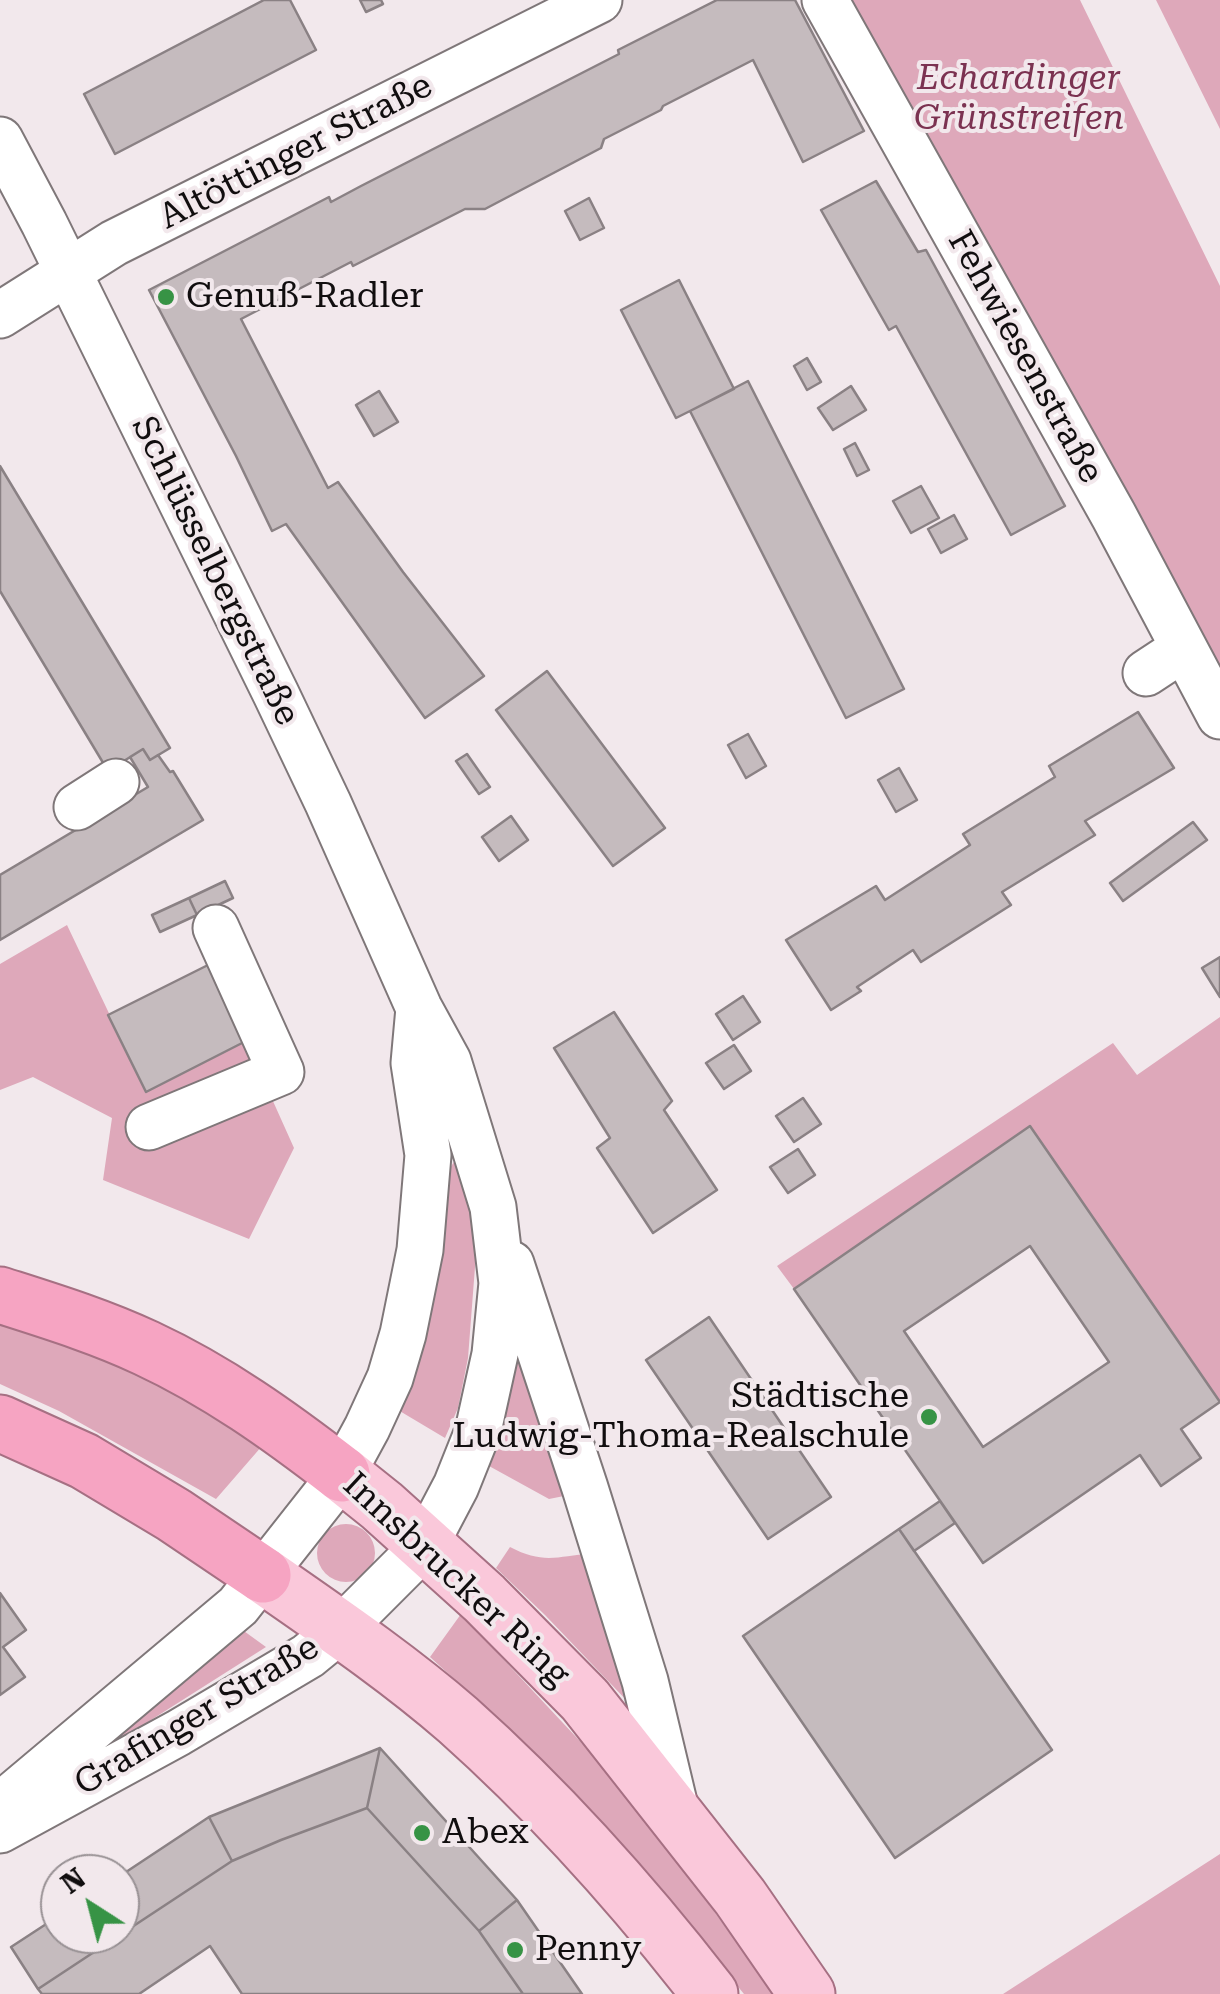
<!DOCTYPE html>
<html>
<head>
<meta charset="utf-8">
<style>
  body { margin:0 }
  #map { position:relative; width:1220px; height:1994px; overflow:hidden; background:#f2e8ec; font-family:"Roboto Serif",serif }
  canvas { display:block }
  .north { position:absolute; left:40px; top:1854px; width:100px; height:100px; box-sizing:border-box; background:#f2e8ec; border:2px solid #989194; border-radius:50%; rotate:324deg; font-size:28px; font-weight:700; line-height:40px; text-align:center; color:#110e0f }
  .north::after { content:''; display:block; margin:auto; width:35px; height:45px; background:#379345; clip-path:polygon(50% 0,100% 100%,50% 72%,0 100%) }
</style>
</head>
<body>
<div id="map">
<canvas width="1220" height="1994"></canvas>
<div class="north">N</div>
</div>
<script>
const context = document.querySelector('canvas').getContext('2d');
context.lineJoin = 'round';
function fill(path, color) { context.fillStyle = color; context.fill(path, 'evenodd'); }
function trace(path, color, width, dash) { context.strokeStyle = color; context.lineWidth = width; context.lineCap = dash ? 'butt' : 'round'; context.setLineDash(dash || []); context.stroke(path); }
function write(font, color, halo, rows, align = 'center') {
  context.font = font + ' "Roboto Serif",serif'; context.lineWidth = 8; context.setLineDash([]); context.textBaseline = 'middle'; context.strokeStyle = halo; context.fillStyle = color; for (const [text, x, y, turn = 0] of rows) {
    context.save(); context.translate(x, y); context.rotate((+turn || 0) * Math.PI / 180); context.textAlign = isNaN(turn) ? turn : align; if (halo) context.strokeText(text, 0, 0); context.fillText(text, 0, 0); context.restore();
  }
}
const green = new Path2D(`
  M 852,0 L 1080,0 L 1220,286 L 1220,677 Z
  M 1156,0 L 1220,0 L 1220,129 Z
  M 67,925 L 146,1091 L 246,1041 L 294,1148 L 249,1239 L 103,1180 L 112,1118 L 33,1077 L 0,1090 L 0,964 Z
  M 1220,1017 L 1220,1401 L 1030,1126 L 794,1289 L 777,1266 L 1113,1043 L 1137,1075 Z
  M 455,1160 L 474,1206 L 476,1254 L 468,1358 L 458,1408 L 445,1438 L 398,1410 L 421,1353 L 433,1300 L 446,1175 Z
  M 0,1322 C 95,1346 179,1396 262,1446 L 216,1499 L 59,1411 L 0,1384 Z
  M 514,1337 L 574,1494 L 549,1499 L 489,1466 Z
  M317 1553a29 29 0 1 1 58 0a29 29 0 1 1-58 0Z
  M 510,1547 C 542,1564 557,1557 591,1553 L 631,1705 L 545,1615 L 496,1568 Z
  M 461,1614 L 621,1785 L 775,1994 L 744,1994 C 647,1874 545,1761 430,1657 Z
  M 237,1626 L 266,1647 L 99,1753 L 94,1739 Z
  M 1220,1854 L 1220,1994 L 1003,1994 Z`);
const building = new Path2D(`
  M 264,0 L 290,0 L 316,50 L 115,154 L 84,94 Z
  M 360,0 L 381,0 L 383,4 L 366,12 Z
  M 717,0 L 795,0 L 864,131 L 803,162 L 753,60 L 663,106 L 661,110 L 604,139 L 601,148 L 485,209 L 465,209 L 353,266 L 351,262 L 241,319 L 328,488 L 338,482 L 403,572 L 484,676 L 425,718 L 286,524 L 272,531 L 236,456 L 149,290 L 329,197 L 331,202 L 361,186 L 619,54 L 618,50 Z
  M 876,181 L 918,252 L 926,250 L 1065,506 L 1011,535 L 896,326 L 889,330 L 821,210 Z
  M 589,198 L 604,228 L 580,240 L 565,211 Z
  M 679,280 L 734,389 L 676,418 L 621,310 Z
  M 807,358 L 821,382 L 807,390 L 794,366 Z
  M 748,381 L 904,689 L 846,718 L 690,411 Z
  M 851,386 L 866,410 L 833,430 L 818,408 Z
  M 379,391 L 398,422 L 374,436 L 356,405 Z
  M 855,443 L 869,470 L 857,476 L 844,449 Z
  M 0,466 L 170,748 L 150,760 L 143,749 L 108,771 L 0,591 Z
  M 921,486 L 939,518 L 911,533 L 893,501 Z
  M 954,515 L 967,539 L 941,553 L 928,529 Z
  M 547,671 L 665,828 L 613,866 L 496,710 Z
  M 1138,712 L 1174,768 L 1085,821 L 1095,835 L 1002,892 L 1011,905 L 921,962 L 913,950 L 857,987 L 861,991 L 831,1010 L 786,940 L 876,886 L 885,900 L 970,845 L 963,834 L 1055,777 L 1049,766 Z
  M 748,734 L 766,766 L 746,778 L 728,745 Z
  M 143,749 L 150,760 L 158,755 L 170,772 L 173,771 L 203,820 L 0,940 L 0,875 L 148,787 L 130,757 Z
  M 467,754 L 490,787 L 479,794 L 456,761 Z
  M 899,768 L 917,800 L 896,812 L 878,780 Z
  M 511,816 L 528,840 L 499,861 L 482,837 Z
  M 1193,822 L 1207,840 L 1123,901 L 1110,883 Z
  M 225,881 L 233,898 L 197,915 L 189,898 Z
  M 189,898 L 197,915 L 160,932 L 152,915 Z
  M 1220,957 L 1220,997 L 1202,968 Z
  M 208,965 L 246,1041 L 146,1092 L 108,1015 Z
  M 743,996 L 760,1022 L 733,1040 L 716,1014 Z
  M 614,1012 L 672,1101 L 664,1110 L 717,1190 L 653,1233 L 597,1148 L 610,1138 L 554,1048 Z
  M 734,1045 L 751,1071 L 724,1089 L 706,1063 Z
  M 803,1098 L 821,1124 L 794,1142 L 776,1116 Z
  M 1030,1126 L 1220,1402 L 1181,1429 L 1201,1458 L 1161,1486 L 1140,1455 L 983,1563 L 794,1289 ZM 1030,1246 L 1109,1362 L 983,1447 L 904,1331 Z
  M 798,1149 L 815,1175 L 788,1193 L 770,1167 Z
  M 709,1317 L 831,1497 L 768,1539 L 646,1360 Z
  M 940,1501 L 955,1523 L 914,1551 L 899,1529 Z
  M 899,1529 L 1052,1750 L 895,1858 L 743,1636 Z
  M 0,1593 L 26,1630 L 3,1647 L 25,1677 L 0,1695 Z
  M 380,1748 L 517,1900 L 479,1931 L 367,1808 Z
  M 380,1748 L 367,1808 L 281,1840 L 232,1861 L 209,1817 Z
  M 367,1808 L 479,1931 L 523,1994 L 242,1994 L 210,1946 L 139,1994 L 42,1994 L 38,1989 L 232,1861 L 281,1840 Z
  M 209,1817 L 232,1861 L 38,1989 L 11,1947 L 60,1915 L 60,1934 L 120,1934 L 120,1876 Z
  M 517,1900 L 582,1994 L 523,1994 L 479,1931 Z`);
const minor = new Path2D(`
  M 825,0 L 1114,516 L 1220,716
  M 0,140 L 44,223 L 276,694 L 328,803 L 419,1008 L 448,1061 L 493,1207 L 502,1283 L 495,1354 L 478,1431 L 456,1486 L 425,1545 L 341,1629 L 308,1656 L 178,1733 L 0,1830
  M 0,315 L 114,243 L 599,0
  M 1146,673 L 1184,648
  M 77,807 L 116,782
  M 149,1127 L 281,1072 L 216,928
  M 511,1264 L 585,1488 L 645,1681 L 677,1815
  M 0,1806 L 238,1606 L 342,1474 L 367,1428 L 390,1378 L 403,1334 L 420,1250 L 428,1155 L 414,1063 L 419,1008`);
const major = new Path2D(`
  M 342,1474 L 382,1506 L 484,1598 L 585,1700 L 740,1897 L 807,1994
  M 263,1575 C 329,1621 397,1667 458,1720 C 551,1803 634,1896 710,1994`);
const highway = new Path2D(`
  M 0,1295 C 50,1311 99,1326 146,1348 C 217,1381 280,1426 342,1474
  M 0,1423 L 84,1461 L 174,1515 L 263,1575`);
const markers = [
  [166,297,10,"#379345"],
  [929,1417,10,"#379345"],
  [422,1833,10,"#379345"],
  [515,1950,10,"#379345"]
];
const parkNames = [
  ["Echardinger",1019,79],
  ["Grünstreifen",1019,119]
];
const streetNames = [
  ["Altöttinger Straße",296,152,-27],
  ["Fehwiesenstraße",1025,357,61],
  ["Schlüsselbergstraße",215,571,64],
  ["Innsbrucker Ring",456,1580,43],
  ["Grafinger Straße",197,1716,-31]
];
const poiNames = [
  ["Genuß-Radler",186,297],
  ["Städtische",909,1397,"right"],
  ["Ludwig-Thoma-Realschule",909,1437,"right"],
  ["Abex",442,1833],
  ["Penny",535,1950]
];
fill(green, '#dea8ba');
fill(building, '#c5bbbe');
trace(building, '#8a8184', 2.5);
trace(minor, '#7f7779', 49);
trace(major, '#a67083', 59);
trace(highway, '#a67083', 59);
trace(minor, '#fff', 45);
trace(major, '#fac8da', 55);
trace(highway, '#f6a4c2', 55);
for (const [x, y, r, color] of markers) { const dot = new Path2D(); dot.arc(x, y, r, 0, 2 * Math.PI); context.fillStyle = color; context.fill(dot); trace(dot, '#f2e8ec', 4); }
write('italic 35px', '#7b3251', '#f2e8ec', parkNames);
write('35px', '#110e0f', '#f2e8ec', streetNames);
write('35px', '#110e0f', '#f2e8ec', poiNames, 'left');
</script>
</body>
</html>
